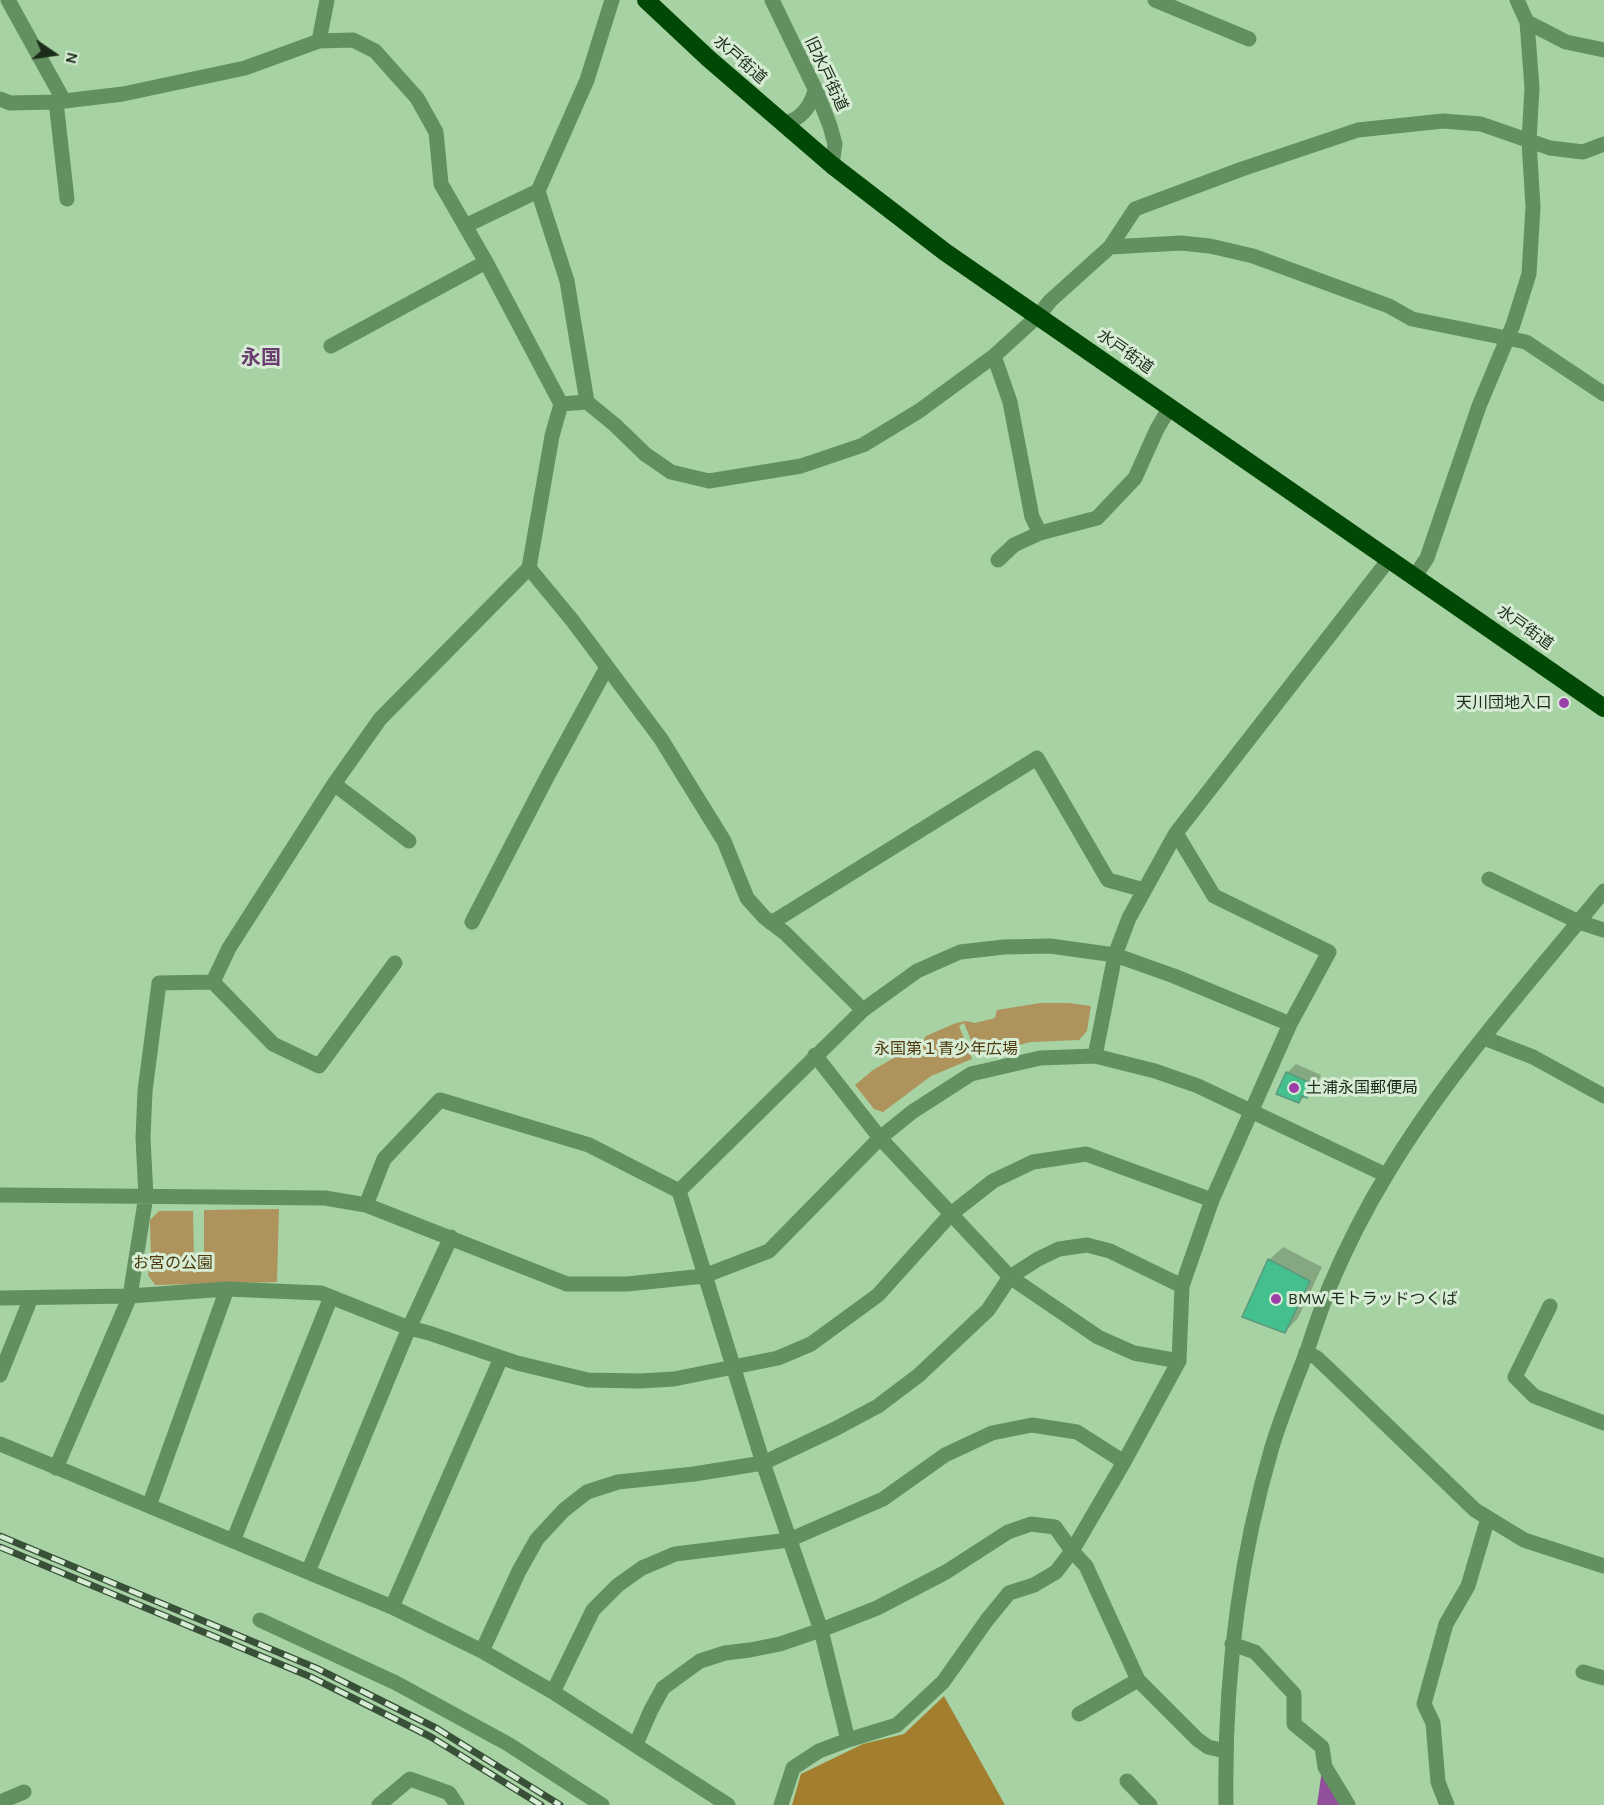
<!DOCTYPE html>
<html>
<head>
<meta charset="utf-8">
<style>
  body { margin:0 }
  #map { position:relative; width:1604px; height:1805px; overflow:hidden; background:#a7d2a3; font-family:Karla,sans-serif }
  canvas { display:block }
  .north { position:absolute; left:24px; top:24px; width:60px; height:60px; -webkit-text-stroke:4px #d6ecd4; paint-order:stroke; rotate:103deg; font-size:16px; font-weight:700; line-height:24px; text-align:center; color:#1b2c1a }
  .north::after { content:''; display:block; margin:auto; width:21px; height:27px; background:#1b2c1a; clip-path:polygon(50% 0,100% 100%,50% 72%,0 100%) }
</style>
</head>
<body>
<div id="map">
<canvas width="1604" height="1805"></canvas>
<div class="north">N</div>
</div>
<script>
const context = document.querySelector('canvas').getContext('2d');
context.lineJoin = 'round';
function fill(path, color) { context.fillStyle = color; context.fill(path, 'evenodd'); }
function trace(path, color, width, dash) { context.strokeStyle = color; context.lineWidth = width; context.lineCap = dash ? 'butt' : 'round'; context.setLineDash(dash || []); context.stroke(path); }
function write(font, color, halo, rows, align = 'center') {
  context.font = font + ' Karla,"Noto Sans JP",sans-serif'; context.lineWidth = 6; context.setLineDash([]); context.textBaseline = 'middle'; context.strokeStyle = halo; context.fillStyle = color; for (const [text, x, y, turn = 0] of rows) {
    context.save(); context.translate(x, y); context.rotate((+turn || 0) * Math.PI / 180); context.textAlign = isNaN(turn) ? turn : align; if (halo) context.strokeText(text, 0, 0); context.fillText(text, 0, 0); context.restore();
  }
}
const green = new Path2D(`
  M 1040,1003 L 1069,1003 L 1091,1006 L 1087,1031 L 1079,1040 L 1031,1042 L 977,1055 L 964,1023 L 959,1026 L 972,1059 L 931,1076 L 883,1112 L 874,1109 L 855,1085 L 873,1070 L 897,1056 L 921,1045 L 926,1036 L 956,1023 L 966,1021 L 975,1023 L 995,1018 L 997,1010 Z
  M 279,1209 L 277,1282 L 155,1285 L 148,1275 L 151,1258 L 150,1220 L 159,1211 L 193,1211 L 194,1258 L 204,1258 L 204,1210 Z`);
const forest = new Path2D(`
  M 944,1696 L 1005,1805 L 792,1805 L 801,1774 L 863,1744 L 904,1734 Z`);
const water = new Path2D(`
  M 1322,1770 L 1342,1805 L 1317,1805 Z`);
const shadow = new Path2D(`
  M 1296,1064 L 1321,1075 L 1316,1088 L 1298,1102 L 1287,1073 Z
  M 1283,1247 L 1322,1267 L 1298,1318 L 1285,1332 L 1269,1260 Z`);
const building = new Path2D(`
  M 1286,1072 L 1313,1084 L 1307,1098 L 1302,1096 L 1299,1103 L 1276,1094 Z
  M 1268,1259 L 1310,1281 L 1285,1333 L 1242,1317 Z`);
const minor = new Path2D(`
  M 8,0 L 64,101
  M 612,0 L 587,80 L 538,191 L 567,281 L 587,402 L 615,425 L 645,454 L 671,472 L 709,481 L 801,466 L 863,445 L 919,411 L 994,356 L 1039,315 L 1050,301 L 1110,247 L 1135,209 L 1242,169 L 1358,130 L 1443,121 L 1481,124 L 1550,148 L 1583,152 L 1604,144
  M 772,0 L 818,95 L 830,126 L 835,144 L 832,165
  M 1155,0 L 1249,39
  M 1527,22 L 1566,42 L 1604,50
  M 319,41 L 327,0
  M 0,99 L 10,103 L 56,102 L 123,94 L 245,68 L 319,41 L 353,40 L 375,51 L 417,98 L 436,132 L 441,184 L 486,262 L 561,404 L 587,402
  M 56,102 L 67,199
  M 783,123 C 800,121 810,107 815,91
  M 465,226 L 538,191
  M 1110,247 L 1181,243 L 1210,246 L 1253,256 L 1389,306 L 1412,319 L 1526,342 L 1604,394
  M 331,346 L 486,262
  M 994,356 L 1010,402 L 1032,517 L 1040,533
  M 561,404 L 552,436 L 529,568 L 572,620 L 661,739 L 724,841 L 747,898 L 764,917 L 785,933 L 863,1010
  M 998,560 L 1014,545 L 1040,533 L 1097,518 L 1135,478 L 1157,429 L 1170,407
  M 1415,576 L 1427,558 L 1479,406 L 1513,325 L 1529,274 L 1533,207 L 1529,141 L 1532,88 L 1527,22 L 1517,0
  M 334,784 L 409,841
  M 1176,833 L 1214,896 L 1329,952 L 1290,1024 L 1212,1200 L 1182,1286 L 1179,1361 L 1124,1462 L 1072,1551 L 1086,1566 L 1138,1680 L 1197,1739 L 1208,1747 L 1225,1751
  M 1489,879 L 1579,922 L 1604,930
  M 472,922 L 546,779 L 607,667
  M 771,923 L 1037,758 L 1108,880 L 1144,890
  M 213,982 L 273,1044 L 319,1066 L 395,963
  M 1484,1038 L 1533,1057 L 1604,1096
  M 815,1055 L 880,1138 L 1010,1277 L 1098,1337 L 1134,1353 L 1179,1361
  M 1095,1056 L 1115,955 L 1129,918 L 1176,833 L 1390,558
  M 679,1191 L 863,1010 L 917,971 L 960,952 L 1004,947 L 1050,946 L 1115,955 L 1174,976 L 1290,1024
  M 0,1195 L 325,1198 L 366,1205 L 567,1284 L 627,1284 L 704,1276 L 769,1251 L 880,1138 L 912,1112 L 971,1074 L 1040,1058 L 1095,1056 L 1155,1071 L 1198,1086 L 1386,1175
  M 366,1205 L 384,1159 L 440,1100 L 589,1145 L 679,1191 L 763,1463 L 821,1630 L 848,1740
  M 0,1298 L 130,1296 L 227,1289 L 321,1293 L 409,1328 L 429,1333 L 517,1363 L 588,1380 L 640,1381 L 674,1379 L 778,1358 L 811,1344 L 878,1295 L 951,1214 L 993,1181 L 1033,1162 L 1086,1154 L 1212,1200
  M 1550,1306 L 1515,1377 L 1534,1396 L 1604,1423
  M 1306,1352 L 1317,1358 L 1340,1380 L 1475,1510 L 1524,1540 L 1604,1566
  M 0,1375 L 31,1298
  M 0,1444 L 392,1607 L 482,1651 L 553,1692 L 728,1805
  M 56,1468 L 130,1296 L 146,1196 L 143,1138 L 145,1091 L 159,983 L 213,982 L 229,948 L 334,784 L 380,719 L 529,568
  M 149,1506 L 227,1289
  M 233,1541 L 331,1297
  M 308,1572 L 409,1328 L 451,1237
  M 392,1607 L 501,1358
  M 260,1620 L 396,1683 L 508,1744 L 602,1805
  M 1232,1644 L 1255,1652 L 1294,1694 L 1294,1724 L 1322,1747 L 1325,1767 L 1348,1805
  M 482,1651 L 519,1571 L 537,1539 L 564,1510 L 587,1492 L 618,1482 L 694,1474 L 763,1463 L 835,1429 L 878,1406 L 919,1375 L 988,1310 L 1010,1277 L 1038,1259 L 1059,1249 L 1087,1245 L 1110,1251 L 1182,1286
  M 1583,1672 L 1604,1678
  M 553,1692 L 593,1610 L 618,1585 L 642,1568 L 675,1554 L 789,1540 L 883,1499 L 945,1455 L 992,1433 L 1032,1425 L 1077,1432 L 1124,1462
  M 1079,1714 L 1138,1680
  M 636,1744 L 651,1710 L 663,1688 L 700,1661 L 725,1653 L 750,1650 L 780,1644 L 821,1630 L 877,1608 L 946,1572 L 1008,1532 L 1031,1524 L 1055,1527 L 1072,1551 L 1056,1572 L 1034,1585 L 1009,1593 L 987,1620 L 943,1682 L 897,1725 L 848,1740 L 819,1751 L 793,1768 L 781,1805
  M 1127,1781 L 1150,1805
  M 0,1802 L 24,1792
  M 379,1805 L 410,1779 L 449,1793 L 457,1805
  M 1226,1805 C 1224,1685 1238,1563 1272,1447 C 1282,1414 1295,1383 1307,1351 C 1314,1330 1321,1309 1329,1288 C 1345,1250 1365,1210 1387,1174 C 1448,1072 1529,983 1604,891
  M 1447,1805 L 1438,1782 L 1433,1723 L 1424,1704 L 1446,1624 L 1468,1586 L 1488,1518`);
const highway = new Path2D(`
  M 646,0 L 709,59 L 832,165 L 945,252 L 1604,708`);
const rail = new Path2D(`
  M 0,1536 L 316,1668 L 436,1728 L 560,1805
  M 0,1547 L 311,1677 L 431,1737 L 541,1805`);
const markers = [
  [1564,703,6,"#9b3ea7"],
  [1294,1088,6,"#9b3ea7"],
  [1276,1299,6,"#9b3ea7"]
];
const streetNames = [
  ["水戸街道",740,60,41],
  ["旧水戸街道",826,74,65],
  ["水戸街道",1125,352,35],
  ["水戸街道",1525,628,35]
];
const poiNames = [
  ["天川団地入口",1552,703,"right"],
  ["土浦永国郵便局",1306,1088],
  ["BMW モトラッドつくば",1288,1299]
];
const parkNames = [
  ["永国第１青少年広場",946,1049],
  ["お宮の公園",173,1263]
];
const quarterNames = [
  ["永国",261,358]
];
fill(green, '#af935d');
fill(forest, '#a37e2f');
fill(water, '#91509a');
fill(shadow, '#0003');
fill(building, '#44c08f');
trace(building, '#5b997c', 1.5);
trace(minor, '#639060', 15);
trace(highway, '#014804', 18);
trace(rail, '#395038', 7);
trace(rail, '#d6ecd4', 4.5, [14]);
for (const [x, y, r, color] of markers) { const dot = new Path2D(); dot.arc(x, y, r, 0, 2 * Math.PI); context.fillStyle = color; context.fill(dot); trace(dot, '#d6ecd4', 2); }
write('16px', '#1b2c1a', '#d6ecd4', streetNames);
write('16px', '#1b2c1a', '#d6ecd4', poiNames, 'left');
write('16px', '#4d390d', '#d6ecd4', parkNames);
write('bold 20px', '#6b3c70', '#d6ecd4', quarterNames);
</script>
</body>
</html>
